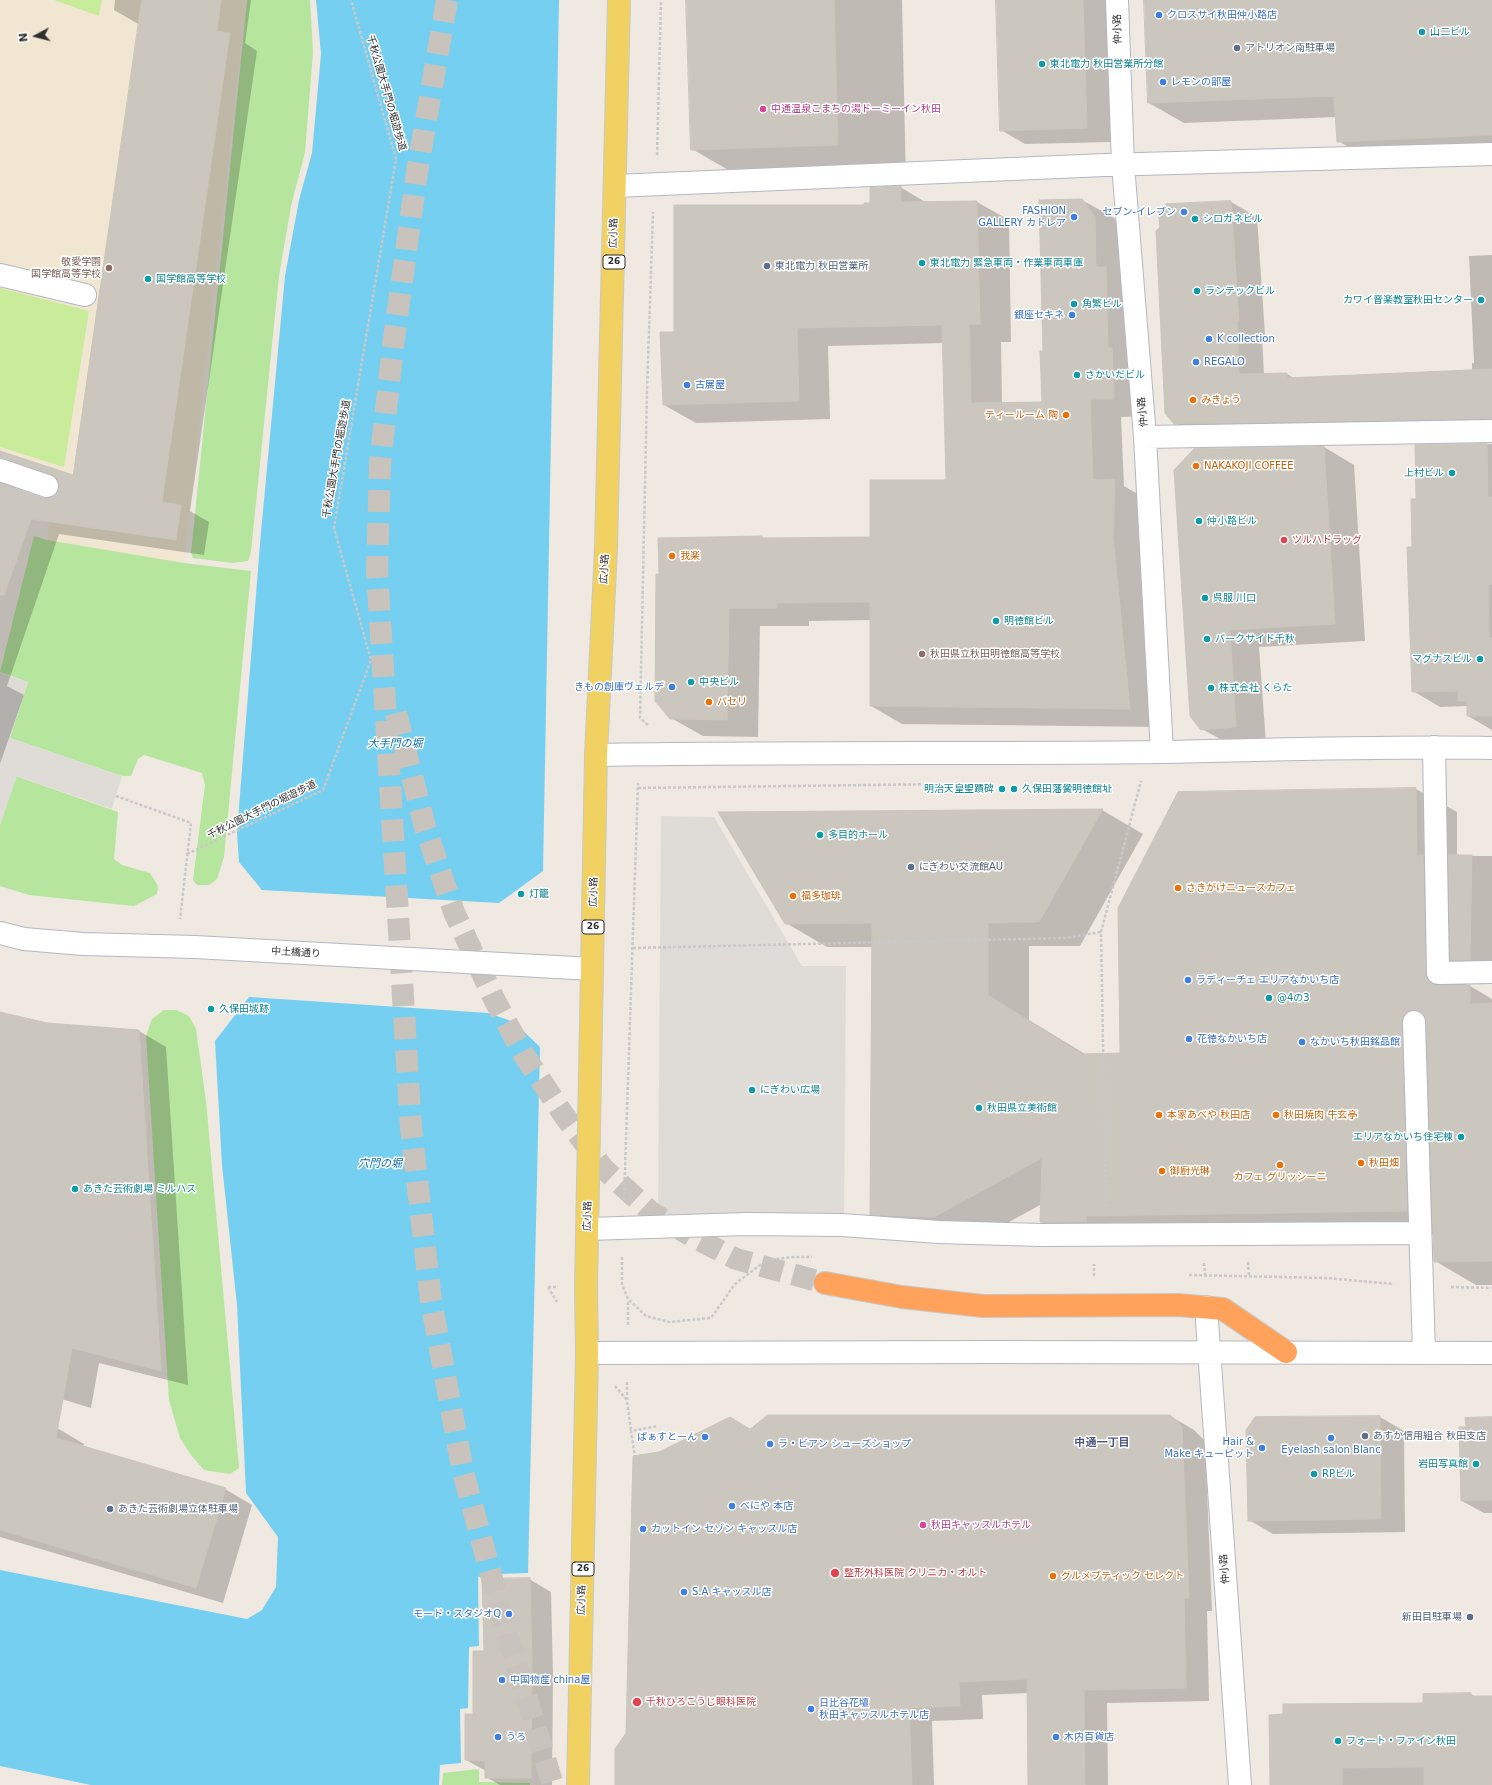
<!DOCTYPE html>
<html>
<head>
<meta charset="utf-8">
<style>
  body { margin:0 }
  #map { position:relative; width:1492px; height:1785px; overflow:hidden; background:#efe9e1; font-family:"DejaVu Sans",sans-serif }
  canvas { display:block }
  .north { position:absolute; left:16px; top:16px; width:40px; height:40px; -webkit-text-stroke:3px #fff; paint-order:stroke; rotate:263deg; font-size:11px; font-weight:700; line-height:16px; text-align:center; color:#2e2e2e }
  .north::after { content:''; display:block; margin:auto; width:14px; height:18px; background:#2e2e2e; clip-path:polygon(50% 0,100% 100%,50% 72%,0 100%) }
</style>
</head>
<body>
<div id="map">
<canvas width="1492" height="1785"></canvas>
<div class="north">N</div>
</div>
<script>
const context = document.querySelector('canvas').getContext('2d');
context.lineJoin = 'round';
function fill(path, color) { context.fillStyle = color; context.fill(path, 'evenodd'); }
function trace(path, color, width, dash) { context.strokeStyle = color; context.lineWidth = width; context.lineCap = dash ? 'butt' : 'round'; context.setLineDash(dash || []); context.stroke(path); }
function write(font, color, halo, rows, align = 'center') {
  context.font = font + ' "DejaVu Sans","Noto Sans JP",sans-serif'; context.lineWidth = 3; context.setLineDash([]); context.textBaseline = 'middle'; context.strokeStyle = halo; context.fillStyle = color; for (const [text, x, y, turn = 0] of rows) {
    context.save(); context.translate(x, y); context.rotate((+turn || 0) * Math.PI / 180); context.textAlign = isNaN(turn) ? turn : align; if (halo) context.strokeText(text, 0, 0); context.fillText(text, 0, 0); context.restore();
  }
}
const education = new Path2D(`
  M 0,0 L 246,0 L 184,563 L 47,540 L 50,516 L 0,501 Z`);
const green = new Path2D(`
  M 247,0 L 310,0 L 313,52 L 305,152 L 291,206 L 279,276 L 251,552 L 248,561 L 233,563 L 193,558 L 191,553 Z
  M 34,536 L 47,540 L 184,563 L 251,571 L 224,857 L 217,879 L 209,885 L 197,885 L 193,880 L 205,785 L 202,773 L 144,755 L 138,759 L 131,776 L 122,776 L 10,738 L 28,682 L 0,672 Z
  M 16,776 L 118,812 L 114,859 L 122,865 L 150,873 L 158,886 L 157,894 L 134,906 L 29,895 L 0,886 L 0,825 Z
  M 164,1010 L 176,1010 L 189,1016 L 196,1029 L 206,1101 L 239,1468 L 230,1474 L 204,1470 L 191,1455 L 180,1438 L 169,1400 L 146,1036 L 152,1019 Z
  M 479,1769 L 479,1782 L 530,1783 L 530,1785 L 442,1785 L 443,1773 Z`);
const pitch = new Path2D(`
  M 54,0 L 102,0 L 99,16 Z
  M 0,288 L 89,311 L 64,467 L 0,447 Z`);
const plaza = new Path2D(`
  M 0,673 L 28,682 L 10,738 L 122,776 L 112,809 L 17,776 L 0,825 Z
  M 661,816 L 714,817 L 802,966 L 846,966 L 844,1215 L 658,1214 Z`);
const water = new Path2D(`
  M 316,0 L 559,0 L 543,871 L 499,903 L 262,890 L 239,862 L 237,832 L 261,532 L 285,276 L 299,200 L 312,153 L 321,54 Z
  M 249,997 L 488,1013 L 514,1022 L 540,1047 L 528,1573 L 497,1574 L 478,1577 L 479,1646 L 469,1647 L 468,1708 L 460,1709 L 461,1763 L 440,1765 L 439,1785 L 91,1785 L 0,1766 L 0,1570 L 247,1619 L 262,1610 L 276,1587 L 278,1537 L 246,1493 L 237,1305 L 222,1165 L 215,1041 Z`);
const shadow = new Path2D(`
  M 115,0 L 251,0 L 245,43 L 257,51 L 190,511 L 209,522 L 204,555 L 59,534 L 7,686 L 24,695 L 0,764 L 0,452 L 74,477 L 140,25 L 114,10 ZM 33,474 L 60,483 L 60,491 L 56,496 L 50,499 L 43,499 L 16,490 L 16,483 Z
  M 687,0 L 902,0 L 906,184 L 761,189 L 692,149 Z
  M 997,0 L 1107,0 L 1111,142 L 1025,144 L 1001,130 Z
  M 1145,0 L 1492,0 L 1492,156 L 1373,161 L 1338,141 L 1337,117 L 1184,123 L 1149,103 Z
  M 900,187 L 927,203 L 977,202 L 1009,220 L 1011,342 L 1001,342 L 1002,404 L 1043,402 L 1044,352 L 1082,200 L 1114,218 L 1126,236 L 1146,416 L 1121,417 L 1124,486 L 1146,499 L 1161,727 L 902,724 L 871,706 L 871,620 L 809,621 L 809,626 L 760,626 L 758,737 L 703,736 L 671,718 L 762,537 L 764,538 L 871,538 L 947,481 L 944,343 L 828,346 L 830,419 L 696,423 L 664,405 L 675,333 L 865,206 Z
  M 1231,202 L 1257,217 L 1265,335 L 1262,335 L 1264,375 L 1287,374 L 1294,378 L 1472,371 L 1472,363 L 1474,363 L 1469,256 L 1492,255 L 1492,434 L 1202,439 L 1175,423 Z
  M 1492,444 L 1492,730 L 1468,716 L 1468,706 L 1440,707 L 1413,691 L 1417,500 L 1416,446 Z
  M 1324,447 L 1354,465 L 1365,641 L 1259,647 L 1266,744 L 1233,746 L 1202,729 L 1194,450 Z
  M 1416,789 L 1457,812 L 1457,856 L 1492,856 L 1492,983 L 1466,968 L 1466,986 L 1470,986 L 1492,999 L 1492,1285 L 1476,1285 L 1435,1261 L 1434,1234 L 1127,1239 L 1083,1246 L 1041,1222 L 1042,1204 L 976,1240 L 913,1238 L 871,1214 L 873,947 L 827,947 L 786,923 L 720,813 L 1102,810 L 1143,834 L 1080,946 L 1029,946 L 1029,1020 L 1085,1054 L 1121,1054 Z
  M 0,1013 L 47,1024 L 139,1031 L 166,1047 L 188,1385 L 99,1363 L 91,1408 L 0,1380 Z
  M 1170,1416 L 1194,1430 L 1205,1441 L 1212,1611 L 1207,1611 L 1209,1701 L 1107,1703 L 1108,1785 L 1029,1785 L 1028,1693 L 982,1695 L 983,1719 L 932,1721 L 934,1785 L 616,1785 L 627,1733 L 660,1453 L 750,1430 Z
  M 1380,1417 L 1404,1431 L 1405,1532 L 1273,1534 L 1249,1520 Z
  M 1492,1418 L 1492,1513 L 1484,1513 L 1462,1501 L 1467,1428 Z
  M 0,1419 L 57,1428 L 84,1444 L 83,1447 L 225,1489 L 252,1505 L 223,1603 L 0,1537 Z
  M 529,1579 L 551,1592 L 553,1676 L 552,1785 L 500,1785 L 486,1777 L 486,1771 L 466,1760 L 485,1652 Z
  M 1471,1694 L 1475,1697 L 1492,1697 L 1492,1785 L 1271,1785 L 1424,1704 Z`);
const building = new Path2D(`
  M 142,0 L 221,0 L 217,31 L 230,33 L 162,502 L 181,505 L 176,540 L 31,519 L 4,595 L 0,595 L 0,483 L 43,498 L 49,498 L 55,495 L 59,490 L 59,484 L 57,478 L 51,474 L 0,458 L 0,451 L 73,475 Z
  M 686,0 L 834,0 L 838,145 L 691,150 Z
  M 996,0 L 1083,0 L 1087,128 L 1000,131 Z
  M 1144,0 L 1492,0 L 1492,135 L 1337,142 L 1334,96 L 1148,103 Z
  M 901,186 L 901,202 L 977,201 L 980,324 L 969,324 L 971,403 L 1042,402 L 1040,351 L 1043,351 L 1039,200 L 1082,199 L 1095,217 L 1096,267 L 1106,267 L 1108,348 L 1112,348 L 1114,399 L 1090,399 L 1093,480 L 1115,479 L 1113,536 L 1130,709 L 870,706 L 870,602 L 777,603 L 777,608 L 729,608 L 727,720 L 670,719 L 655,701 L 656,574 L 659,574 L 658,538 L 762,536 L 762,538 L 870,537 L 870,480 L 946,480 L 942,325 L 797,328 L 799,401 L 663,405 L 660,332 L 674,332 L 674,205 L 864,205 L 864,203 L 870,203 L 870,188 Z
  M 1231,201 L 1239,320 L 1237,321 L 1239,374 L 1287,373 L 1287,378 L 1492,369 L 1492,419 L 1174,424 L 1165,413 L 1156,231 L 1160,227 L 1158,211 L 1166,204 Z
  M 1487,444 L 1488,497 L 1492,497 L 1492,584 L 1488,584 L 1489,638 L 1492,638 L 1492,716 L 1467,716 L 1467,701 L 1458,701 L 1458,691 L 1412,692 L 1407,547 L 1412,547 L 1411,499 L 1416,499 L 1415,445 Z
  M 1324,446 L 1335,624 L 1230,630 L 1236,727 L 1201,730 L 1190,716 L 1174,470 L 1194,449 Z
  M 1416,788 L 1417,855 L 1423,855 L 1426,973 L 1427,979 L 1432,984 L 1438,985 L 1470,985 L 1470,1004 L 1492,1003 L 1492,1261 L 1434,1262 L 1426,1022 L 1424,1015 L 1420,1011 L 1414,1010 L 1407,1012 L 1403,1016 L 1402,1022 L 1407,1211 L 1086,1216 L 1086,1222 L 1040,1222 L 1042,1158 L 934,1217 L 870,1215 L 872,923 L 785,924 L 718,812 L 1103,809 L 1039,922 L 988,923 L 988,995 L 1082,1054 L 1120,1053 L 1118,908 L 1178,792 Z
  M 1448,855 L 1472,855 L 1470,960 L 1450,960 Z
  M 0,1012 L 47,1023 L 139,1030 L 161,1371 L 72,1348 L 56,1438 L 226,1488 L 196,1588 L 0,1530 Z
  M 768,1415 L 1170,1415 L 1182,1426 L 1189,1598 L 1184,1598 L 1186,1688 L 1084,1690 L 1085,1785 L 1028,1785 L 1027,1679 L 959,1682 L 960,1706 L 909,1708 L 912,1785 L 615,1785 L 615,1749 L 626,1733 L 633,1456 L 659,1452 L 730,1417 L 750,1429 Z
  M 1380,1416 L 1381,1519 L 1248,1521 L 1246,1430 L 1255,1417 Z
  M 1492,1417 L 1492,1500 L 1461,1501 L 1459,1427 L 1466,1427 L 1465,1418 Z
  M 530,1578 L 532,1663 L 531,1778 L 485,1778 L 485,1761 L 465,1760 L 465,1714 L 473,1714 L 473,1651 L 484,1651 L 482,1579 Z
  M 1471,1693 L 1471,1696 L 1492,1696 L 1492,1785 L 1424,1785 L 1424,1767 L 1342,1768 L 1342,1785 L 1270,1785 L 1269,1715 L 1283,1714 L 1283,1704 L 1423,1703 L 1423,1694 Z`);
const highwayTunnel = new Path2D(`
  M 447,0 L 417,172 L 393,346 L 380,464 L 377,571 L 411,1128 L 431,1301 L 463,1472 L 508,1637 L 553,1785
  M 396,713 L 425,827 L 454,912 L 494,999 L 524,1055 L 563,1114 L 603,1168 L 651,1212 L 697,1239 L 736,1259 L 825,1283`);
const path = new Path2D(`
  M 657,155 L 661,0
  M 648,725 L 640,718 L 647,391 L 653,212
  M 638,788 L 946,784
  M 116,796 L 191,823 L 180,919
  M 187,854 L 323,790 L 371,660 L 334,528 L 396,159 L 351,0
  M 633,948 L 1066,938 L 1101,932
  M 624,1200 L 638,783
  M 1106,1207 L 1101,932 L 1141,781
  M 622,1257 L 622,1285 L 628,1299 L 646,1316 L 669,1322 L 711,1318 L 735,1284 L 767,1260 L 794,1257 L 812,1257
  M 1248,1262 L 1249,1276
  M 1204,1263 L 1205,1275
  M 1189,1275 L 1326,1278 L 1394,1284
  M 1094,1276 L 1094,1264
  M 548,1287 L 557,1302
  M 548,1287 L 557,1287
  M 1451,1287 L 1492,1288
  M 628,1325 L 628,1300
  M 627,1382 L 627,1400 L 631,1431
  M 615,1386 L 627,1400
  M 636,1463 L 631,1431 L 658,1426`);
const minor = new Path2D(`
  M 1117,0 L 1123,165 L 1145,437 L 1162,752
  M 615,186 L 1105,165 L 1492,154
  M 0,275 L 85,295
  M 1145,437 L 1492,431
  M 0,470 L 47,486
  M 1434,747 L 1438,973 L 1492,972
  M 596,755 C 785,752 974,754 1164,752 C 1273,750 1382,746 1492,748
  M 0,933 L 24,939 L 83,944 L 195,947 L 592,969
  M 1414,1022 L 1424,1353
  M 588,1229 L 747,1224 L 842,1225 L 939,1232 L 1041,1235 L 1420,1233
  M 1206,1307 L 1240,1785
  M 587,1353 L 992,1352 L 1492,1353`);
const major = new Path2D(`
  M 578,1785 L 587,1353 L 586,1288 L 596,755 L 606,548 L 619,0`);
const highway = new Path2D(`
  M 825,1283 L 902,1297 L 983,1306 L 1179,1305 L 1223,1309 L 1286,1352`);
const markers = [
  [1159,15,4,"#3f7fe0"],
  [1422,32,4,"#0f9aa8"],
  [1237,48,4,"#5c6f8a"],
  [1042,64,4,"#0f9aa8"],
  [1163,82,4,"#3f7fe0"],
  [763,109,4,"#d1479c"],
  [1184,212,4,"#3f7fe0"],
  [1074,217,4,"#3f7fe0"],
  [1195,219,4,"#0f9aa8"],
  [922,263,4,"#0f9aa8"],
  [767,266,4,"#5c6f8a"],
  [109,268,4,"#8d6e63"],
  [148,279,4,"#0f9aa8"],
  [1197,291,4,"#0f9aa8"],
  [1481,300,4,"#0f9aa8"],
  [1074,304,4,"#0f9aa8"],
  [1072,315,4,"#3f7fe0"],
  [1209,339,4,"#3f7fe0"],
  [1196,362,4,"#3f7fe0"],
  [1077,375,4,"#0f9aa8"],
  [687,385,4,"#3f7fe0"],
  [1193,400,4,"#e8710a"],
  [1066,415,4,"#e8710a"],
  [1196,466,4,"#e8710a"],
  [1452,473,4,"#0f9aa8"],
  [1199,521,4,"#0f9aa8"],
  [1284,540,4,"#e0444e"],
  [672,556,4,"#e8710a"],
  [1205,598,4,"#0f9aa8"],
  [996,621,4,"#0f9aa8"],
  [1207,639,4,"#0f9aa8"],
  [922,654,4,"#8d6e63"],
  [1480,659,4,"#0f9aa8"],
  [691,682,4,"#0f9aa8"],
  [672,687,4,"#3f7fe0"],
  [1211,688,4,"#0f9aa8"],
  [709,702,4,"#e8710a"],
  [1002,789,4,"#0f9aa8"],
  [1014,789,4,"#0f9aa8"],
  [820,835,4,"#0f9aa8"],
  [911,867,4,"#5c6f8a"],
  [1178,888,4,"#e8710a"],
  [521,894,4,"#0f9aa8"],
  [793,896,4,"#e8710a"],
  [1188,980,4,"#3f7fe0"],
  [1269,998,4,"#0f9aa8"],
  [211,1009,4,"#0f9aa8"],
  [1189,1039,4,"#3f7fe0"],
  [1302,1042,4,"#3f7fe0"],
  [752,1090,4,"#0f9aa8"],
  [979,1108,4,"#0f9aa8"],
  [1159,1115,4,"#e8710a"],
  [1276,1115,4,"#e8710a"],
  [1461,1137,4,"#0f9aa8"],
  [1361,1163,4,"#e8710a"],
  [1280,1165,4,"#e8710a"],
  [1162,1171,4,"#e8710a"],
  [75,1189,4,"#0f9aa8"],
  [1365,1436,4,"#5c6f8a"],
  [705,1437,4,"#3f7fe0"],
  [1331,1438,4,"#3f7fe0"],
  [770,1444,4,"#3f7fe0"],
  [1262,1448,4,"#3f7fe0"],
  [1476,1464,4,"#0f9aa8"],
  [1314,1474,4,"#0f9aa8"],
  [732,1506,4,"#3f7fe0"],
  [110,1509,4,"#5c6f8a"],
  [923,1525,4,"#d1479c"],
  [643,1529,4,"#3f7fe0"],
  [835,1573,5,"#e0444e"],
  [1053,1576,4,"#e8710a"],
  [684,1592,4,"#3f7fe0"],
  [509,1614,4,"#3f7fe0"],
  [1470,1617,4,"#5c6f8a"],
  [502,1680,4,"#3f7fe0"],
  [637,1702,5,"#e0444e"],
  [811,1709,4,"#3f7fe0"],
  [498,1737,4,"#3f7fe0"],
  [1056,1737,4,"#3f7fe0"],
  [1338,1741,4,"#0f9aa8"]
];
const shields = [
  [614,262,22],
  [593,927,22],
  [583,1569,22]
];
const shieldNames = [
  ["26",614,262],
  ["26",593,927],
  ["26",583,1569]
];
const shopNames = [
  ["クロスサイ秋田仲小路店",1167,15],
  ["レモンの部屋",1171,82],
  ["FASHION",1066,211,"right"],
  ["GALLERY カトレア",1066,223,"right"],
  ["セブン-イレブン",1176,212,"right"],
  ["銀座セキネ",1064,315,"right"],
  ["K collection",1217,339],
  ["REGALO",1204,362],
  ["古展屋",695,385],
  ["きもの創庫ヴェルデ",664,687,"right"],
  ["ラディーチェ エリアなかいち店",1196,980],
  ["花徳なかいち店",1197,1039],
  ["なかいち秋田銘品館",1310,1042],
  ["ぱぁすとーん",697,1437,"right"],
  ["Hair &",1254,1442,"right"],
  ["Make キューピット",1254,1454,"right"],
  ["ラ・ビアン シューズショップ",778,1444],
  ["Eyelash salon Blanc",1331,1450,"center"],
  ["べにや 本店",740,1506],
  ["カットイン セゾン キャッスル店",651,1529],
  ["S.A キャッスル店",692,1592],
  ["モード・スタジオQ",501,1614,"right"],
  ["中国物産 china屋",510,1680],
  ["日比谷花壇",819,1703],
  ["秋田キャッスルホテル店",819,1715],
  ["うろ",506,1737],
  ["木内百貨店",1064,1737]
];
const streetNames = [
  ["仲小路",1118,29,-92],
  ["千秋公園大手門の堀遊歩道",386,93,74],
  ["広小路",614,233,-89],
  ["仲小路",1143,412,-95],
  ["千秋公園大手門の堀遊歩道",337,459,-80],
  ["広小路",605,569,-87],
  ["千秋公園大手門の堀遊歩道",262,810,-26],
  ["広小路",594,892,-89],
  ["中土橋通り",296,953,3],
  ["広小路",588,1216,-89],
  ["仲小路",1225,1569,-94],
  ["広小路",582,1600,-89]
];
const cultureNames = [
  ["山二ビル",1430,32],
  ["東北電力 秋田営業所分館",1050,64],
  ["シロガネビル",1203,219],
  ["東北電力 緊急車両・作業車両車庫",930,263],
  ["国学館高等学校",156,279],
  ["ランテックビル",1205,291],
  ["カワイ音楽教室秋田センター",1473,300,"right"],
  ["角繁ビル",1082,304],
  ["さかいだビル",1085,375],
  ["上村ビル",1444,473,"right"],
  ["仲小路ビル",1207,521],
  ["呉服 川口",1213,598],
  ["明徳館ビル",1004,621],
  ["パークサイド千秋",1215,639],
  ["マグナスビル",1472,659,"right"],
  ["中央ビル",699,682],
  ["株式会社 くらた",1219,688],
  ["明治天皇聖蹟碑",994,789,"right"],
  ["久保田藩黌明徳館址",1022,789],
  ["多目的ホール",828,835],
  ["灯籠",529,894],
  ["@4の3",1277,998],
  ["久保田城跡",219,1009],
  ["にぎわい広場",760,1090],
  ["秋田県立美術館",987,1108],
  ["エリアなかいち住宅棟",1453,1137,"right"],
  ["あきた芸術劇場 ミルハス",83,1189],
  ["岩田写真館",1468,1464,"right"],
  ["RPビル",1322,1474],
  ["フォート・ファイン秋田",1346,1741]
];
const serviceNames = [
  ["アトリオン南駐車場",1245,48],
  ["東北電力 秋田営業所",775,266],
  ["にぎわい交流館AU",919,867],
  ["あすか信用組合 秋田支店",1373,1436],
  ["あきた芸術劇場立体駐車場",118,1509],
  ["新田目駐車場",1462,1617,"right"]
];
const hotelNames = [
  ["中通温泉こまちの湯ドーミーイン秋田",771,109],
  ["秋田キャッスルホテル",931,1525]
];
const educationNames = [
  ["敬愛学園",101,262],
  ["国学館高等学校",101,274],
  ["秋田県立秋田明徳館高等学校",930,654,"left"]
];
const foodNames = [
  ["みきょう",1201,400],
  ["ティールーム 陶",1058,415,"right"],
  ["NAKAKOJI COFFEE",1204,466],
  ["我楽",680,556],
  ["パセリ",717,702],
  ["さきがけニュースカフェ",1186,888],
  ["福多珈琲",801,896],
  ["本家あべや 秋田店",1167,1115],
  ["秋田焼肉 牛玄亭",1284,1115],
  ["秋田畑",1369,1163],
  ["御廚光琳",1170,1171],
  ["カフェ グリッシーニ",1280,1177,"center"],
  ["グルメブティック セレクト",1061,1576]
];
const healthNames = [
  ["ツルハドラッグ",1292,540],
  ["整形外科医院 クリニカ・オルト",844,1573],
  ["千秋ひろこうじ眼科医院",646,1702]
];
const waterNames = [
  ["大手門の堀",395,744],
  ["穴門の堀",380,1164]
];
const neighbourhoodNames = [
  ["中通一丁目",1102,1443]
];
fill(education, '#f0e6d1');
fill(green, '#b6e59e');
fill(pitch, '#c9ec9a');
fill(plaza, '#dfdcd8');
fill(water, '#75cff0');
fill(shadow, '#0003');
fill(building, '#cbc7bf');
trace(building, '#cbc5ba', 1);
trace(highwayTunnel, '#c8c4bd', 22, [22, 11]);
trace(minor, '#b4b7c1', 24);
trace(major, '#c9c9c9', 24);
trace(highway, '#c9c9c9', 24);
trace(path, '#c9c9c9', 2.5, [3, 2]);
trace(minor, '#fff', 22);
trace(major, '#f2d163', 22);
trace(highway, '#ffa35c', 22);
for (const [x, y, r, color] of markers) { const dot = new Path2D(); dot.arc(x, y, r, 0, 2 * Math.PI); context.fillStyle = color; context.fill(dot); trace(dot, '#fff', 1.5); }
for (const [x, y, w] of shields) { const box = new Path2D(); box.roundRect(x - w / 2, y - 7, w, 14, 3); context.fillStyle = '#fff'; context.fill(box); trace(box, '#2e2e2e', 1); }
write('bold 9px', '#2e2e2e', null, shieldNames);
write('10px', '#366cbe', '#fff', shopNames, 'left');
write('10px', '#2e2e2e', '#fff', streetNames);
write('10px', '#0d838f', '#fff', cultureNames, 'left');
write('10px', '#4e5e75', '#fff', serviceNames, 'left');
write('10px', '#b23c85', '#fff', hotelNames, 'left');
write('10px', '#785e54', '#fff', educationNames, 'right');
write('10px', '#c56008', '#fff', foodNames, 'left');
write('10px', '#be3a42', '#fff', healthNames, 'left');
write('italic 11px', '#0d6fa3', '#fff', waterNames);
write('bold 11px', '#4d5680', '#fff', neighbourhoodNames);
</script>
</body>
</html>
